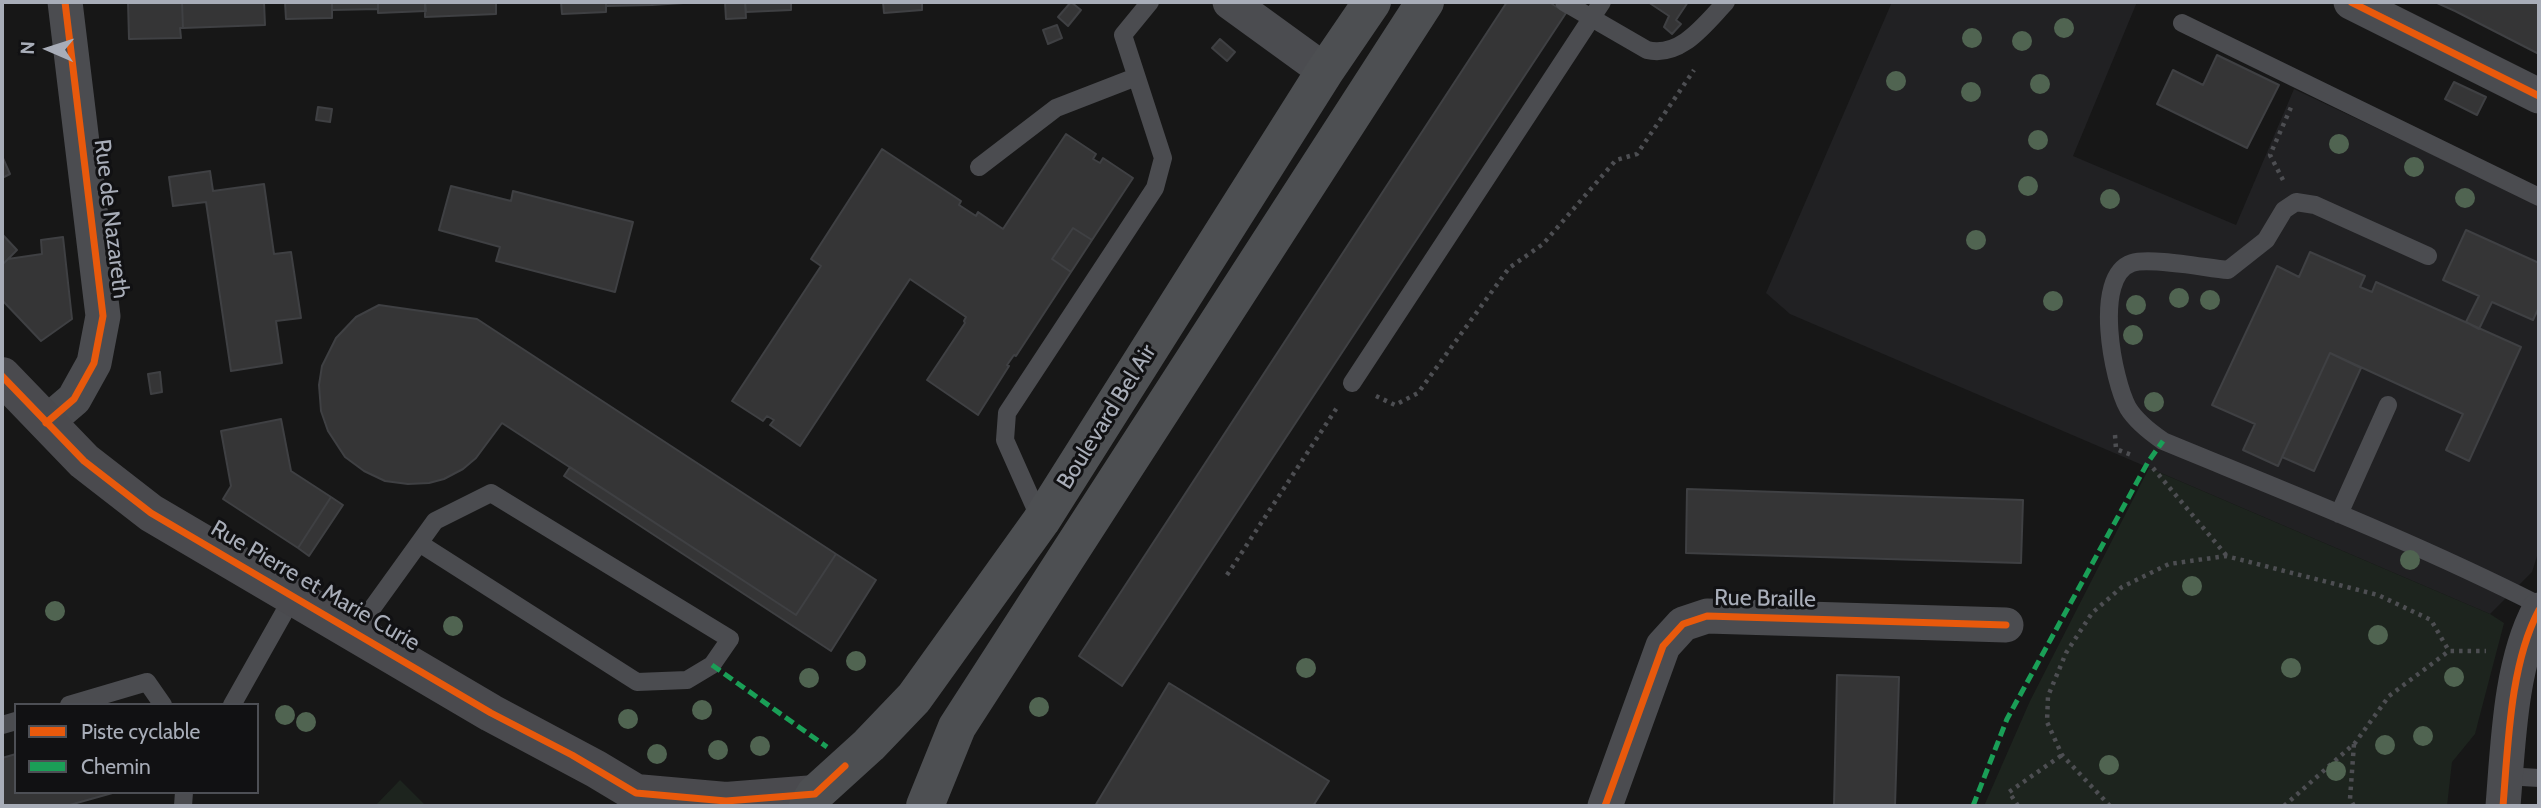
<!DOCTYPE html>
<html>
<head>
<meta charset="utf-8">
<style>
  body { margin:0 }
  #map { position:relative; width:2541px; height:808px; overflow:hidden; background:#171717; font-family:Cabin,sans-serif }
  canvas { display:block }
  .frame { position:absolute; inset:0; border:4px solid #a8adb8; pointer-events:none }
  .legend { position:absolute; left:14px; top:703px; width:245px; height:91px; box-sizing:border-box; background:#111113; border:2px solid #4d4f55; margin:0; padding:9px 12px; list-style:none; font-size:21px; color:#a8adb8 }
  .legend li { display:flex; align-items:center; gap:14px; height:35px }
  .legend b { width:35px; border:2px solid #4d4f55 }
  .north { position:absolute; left:14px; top:14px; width:70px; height:70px; -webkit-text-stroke:5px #111113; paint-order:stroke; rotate:273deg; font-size:19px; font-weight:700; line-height:28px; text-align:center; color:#a8adb8 }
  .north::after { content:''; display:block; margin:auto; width:24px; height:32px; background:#a8adb8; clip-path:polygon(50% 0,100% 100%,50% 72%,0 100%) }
</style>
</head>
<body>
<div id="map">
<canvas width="2541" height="808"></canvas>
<div class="frame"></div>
<ul class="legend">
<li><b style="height:9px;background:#e8590c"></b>Piste cyclable</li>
<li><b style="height:9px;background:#1a9f57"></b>Chemin</li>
</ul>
<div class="north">N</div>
</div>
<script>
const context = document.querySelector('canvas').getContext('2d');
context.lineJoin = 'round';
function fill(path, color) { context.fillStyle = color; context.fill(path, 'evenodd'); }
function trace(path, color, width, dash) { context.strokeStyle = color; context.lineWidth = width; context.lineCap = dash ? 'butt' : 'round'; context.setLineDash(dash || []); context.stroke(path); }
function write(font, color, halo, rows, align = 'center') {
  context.font = font + ' Cabin,sans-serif'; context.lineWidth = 6; context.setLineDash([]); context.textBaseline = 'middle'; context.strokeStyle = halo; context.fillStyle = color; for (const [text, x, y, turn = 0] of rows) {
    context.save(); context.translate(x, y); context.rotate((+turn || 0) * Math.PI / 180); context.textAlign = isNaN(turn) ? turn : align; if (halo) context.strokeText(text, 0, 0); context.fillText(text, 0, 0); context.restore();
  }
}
const built = new Path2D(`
  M 1892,2 L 2137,2 L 2073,156 L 2236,225 L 2294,89 L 2539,205 L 2539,550 L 2532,572 L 2490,614 L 1790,314 L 1766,293 Z`);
const green = new Path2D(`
  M 2149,468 L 2490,614 L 2504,623 L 2475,734 L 2452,762 L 2447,806 L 1984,806 L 2030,701 Z
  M 400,780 L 426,806 L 375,806 Z`);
const building = new Path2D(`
  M 128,2 L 182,2 L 183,28 L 180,28 L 181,38 L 129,39 Z
  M 182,2 L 264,2 L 265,25 L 183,28 Z
  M 285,2 L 332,2 L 332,18 L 286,19 Z
  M 332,2 L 378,2 L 378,9 L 332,10 Z
  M 378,2 L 425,2 L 426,11 L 378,13 Z
  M 425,2 L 496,2 L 496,14 L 425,17 Z
  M 561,2 L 606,2 L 606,12 L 562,14 Z
  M 606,2 L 652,2 L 652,5 L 606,6 Z
  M 652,2 L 699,2 L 652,5 Z
  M 725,2 L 745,2 L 746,18 L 726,19 Z
  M 745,2 L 791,2 L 791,10 L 746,12 Z
  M 883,2 L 922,2 L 922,10 L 884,13 Z
  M 1071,2 L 1081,10 L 1068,26 L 1058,17 Z
  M 1507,2 L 1549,2 L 1566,13 L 1122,686 L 1079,656 Z
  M 1648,2 L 1688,2 L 1676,20 L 1681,24 L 1672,34 L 1664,27 L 1669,16 Z
  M 2435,2 L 2539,2 L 2539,54 L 2455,11 Z
  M 1057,25 L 1062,38 L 1048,44 L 1043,30 Z
  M 1220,39 L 1235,52 L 1227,61 L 1212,48 Z
  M 2217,55 L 2279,85 L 2247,148 L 2157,104 L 2173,70 L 2203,85 Z
  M 2454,82 L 2486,97 L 2477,115 L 2445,99 Z
  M 318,107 L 332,109 L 330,122 L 316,120 Z
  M 1066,134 L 1096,154 L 1093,159 L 1100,163 L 1103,158 L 1133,178 L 1092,240 L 1073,228 L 1052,259 L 1071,272 L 1016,356 L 1014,355 L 1007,365 L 1009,366 L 978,415 L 927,380 L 965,323 L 964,321 L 966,317 L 910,279 L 800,446 L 770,425 L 774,420 L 767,416 L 763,421 L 732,401 L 821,266 L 811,259 L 882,149 L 961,201 L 959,205 L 976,216 L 978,212 L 1003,229 Z
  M 2,156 L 10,174 L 2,178 Z
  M 210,171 L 213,191 L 264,184 L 274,254 L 291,252 L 301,318 L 276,321 L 282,363 L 231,371 L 206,202 L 173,206 L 169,177 Z
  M 451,186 L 511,201 L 513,191 L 633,222 L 615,292 L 496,261 L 500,247 L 439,230 Z
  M 1073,228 L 1092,240 L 1071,272 L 1052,259 Z
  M 2466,230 L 2539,263 L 2539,307 L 2533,320 L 2492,302 L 2479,329 L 2466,322 L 2479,296 L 2443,280 Z
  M 2,234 L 17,250 L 2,265 Z
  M 63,237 L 72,319 L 41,341 L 2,300 L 2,265 L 8,259 L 42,254 L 41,240 Z
  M 2310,252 L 2365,276 L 2360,287 L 2372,292 L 2376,282 L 2521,347 L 2469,461 L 2446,450 L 2463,414 L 2330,353 L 2278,466 L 2243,450 L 2255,424 L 2212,405 L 2277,266 L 2299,277 Z
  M 379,305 L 477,319 L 836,554 L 796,615 L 502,423 L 476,458 L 463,469 L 444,479 L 429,483 L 408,484 L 385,481 L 364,471 L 345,457 L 328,431 L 321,411 L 319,385 L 322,366 L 336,338 L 356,317 Z
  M 2330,353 L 2361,368 L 2314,471 L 2282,457 Z
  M 160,372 L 162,392 L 151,394 L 148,374 Z
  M 281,419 L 291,471 L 331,497 L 298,548 L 223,499 L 231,486 L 221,431 Z
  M 570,467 L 796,615 L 836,554 L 876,580 L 831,651 L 564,476 Z
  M 1687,489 L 2023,500 L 2021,563 L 1686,553 Z
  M 331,497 L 343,505 L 309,556 L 298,548 Z
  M 1837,675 L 1899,677 L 1895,806 L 1834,806 Z
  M 1169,683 L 1329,781 L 1313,806 L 1095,806 Z
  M 16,754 L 16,792 L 116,792 L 66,806 L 2,806 L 2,758 Z`);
const path = new Path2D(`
  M 2283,180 L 2270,155 L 2292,105
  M 1376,396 L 1395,405 L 1418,393 L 1509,268 L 1543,244 L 1616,160 L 1637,154 L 1694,70
  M 2115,435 L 2116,449 L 2134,456
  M 2153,468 L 2226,555
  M 1227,575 L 1338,406
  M 2018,806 L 2009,792 L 2062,755
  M 2110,806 L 2062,755 L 2047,722 L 2048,696 L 2066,653 L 2092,613 L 2122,587 L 2169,564 L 2226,556 L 2378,595 L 2431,620 L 2449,651
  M 2284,806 L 2355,743 L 2389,696 L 2449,651 L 2486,651
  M 2354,806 L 2350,799 L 2354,744`);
const lane = new Path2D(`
  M 1564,2 L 1647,50 C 1681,58 1705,24 1726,2
  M 2182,23 L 2539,197
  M 979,167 L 1056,108 L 1136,77
  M 2428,256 L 2315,205 L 2296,202 L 2284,210 L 2266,240 L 2228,270 C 2206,268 2150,257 2132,263 C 2092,276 2113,381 2128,408 C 2136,421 2150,432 2163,441 C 2289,493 2417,543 2539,605
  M 1352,383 L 1602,2
  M 2339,514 L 2388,405
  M 1041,521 L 1005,440 L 1007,413 L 1155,188 L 1163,158 L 1123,35 L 1150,2
  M 355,632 L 435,521 L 491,493 L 730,639 L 712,665 L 687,680 L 637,682 L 419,543
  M 69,705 L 147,682 L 163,705
  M 232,705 L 294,595
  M 2,725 L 16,721
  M 2505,776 L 2539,778
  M 183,806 L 184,792`);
const street = new Path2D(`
  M 1230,2 L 1325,71
  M 2351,2 L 2539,96
  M 46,423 L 74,399 L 94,363 L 103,316 L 65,2
  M 1605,806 L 1663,646 L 1683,624 L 1707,616 L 2006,625
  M 2503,806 C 2508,746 2510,664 2539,610`);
const secondary = new Path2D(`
  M 2,376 L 84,461 L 151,513 L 491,713 L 596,769 L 636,793 L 647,806
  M 636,793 L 726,801 L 815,794`);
const primary = new Path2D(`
  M 808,806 L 815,794 L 869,745 L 914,698 L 1041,521 L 1325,71 L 1372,2
  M 925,806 L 957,727 L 966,713 L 1425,2`);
const quiet = new Path2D(`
  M 712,665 L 827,747
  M 1973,806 L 2007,719 L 2148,462 L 2163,441`);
const cycleway = new Path2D(`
  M 2351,2 L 2539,96
  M 2,376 L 84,461 L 151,513 L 491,713 L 572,755 L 636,793 L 726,801 L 815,794 L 845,766
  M 46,423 L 74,399 L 94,363 L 103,316 L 65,2
  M 1605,806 L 1663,646 L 1683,624 L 1707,616 L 2006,625
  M 2503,806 C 2508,746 2510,664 2539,610`);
const trees = [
  [2064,28],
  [1972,38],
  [2022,41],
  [1896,81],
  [2040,84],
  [1971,92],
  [2038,140],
  [2339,144],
  [2414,167],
  [2028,186],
  [2465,198],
  [2110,199],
  [1976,240],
  [2179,298],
  [2210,300],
  [2053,301],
  [2136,305],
  [2133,335],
  [2154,402],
  [2410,560],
  [2192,586],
  [55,611],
  [453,626],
  [2378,635],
  [856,661],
  [1306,668],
  [2291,668],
  [2454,677],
  [809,678],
  [1039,707],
  [702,710],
  [285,715],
  [628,719],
  [306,722],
  [2423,736],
  [2385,745],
  [760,746],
  [718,750],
  [657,754],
  [2109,765],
  [2336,771]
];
const streetNames = [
  ["Rue de Nazareth",111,219,83],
  ["Boulevard Bel Air",1107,417,-58],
  ["Rue Pierre et Marie Curie",315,586,30],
  ["Rue Braille",1765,599,1]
];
fill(built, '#212123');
fill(green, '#1d241e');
fill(building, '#353536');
trace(building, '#3f4043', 2);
trace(path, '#4d4e52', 4.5, [3.5, 5]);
trace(lane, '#4b4c50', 18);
trace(street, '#4b4c50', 35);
trace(secondary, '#4a4a4e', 38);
trace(primary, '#4d4f52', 38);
trace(quiet, '#1a9f57', 5, [10, 5]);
trace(cycleway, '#e8590c', 7);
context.fillStyle = '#506451';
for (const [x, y] of trees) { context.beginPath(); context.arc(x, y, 10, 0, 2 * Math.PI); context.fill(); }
write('23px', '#a8adb8', '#111113', streetNames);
</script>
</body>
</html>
